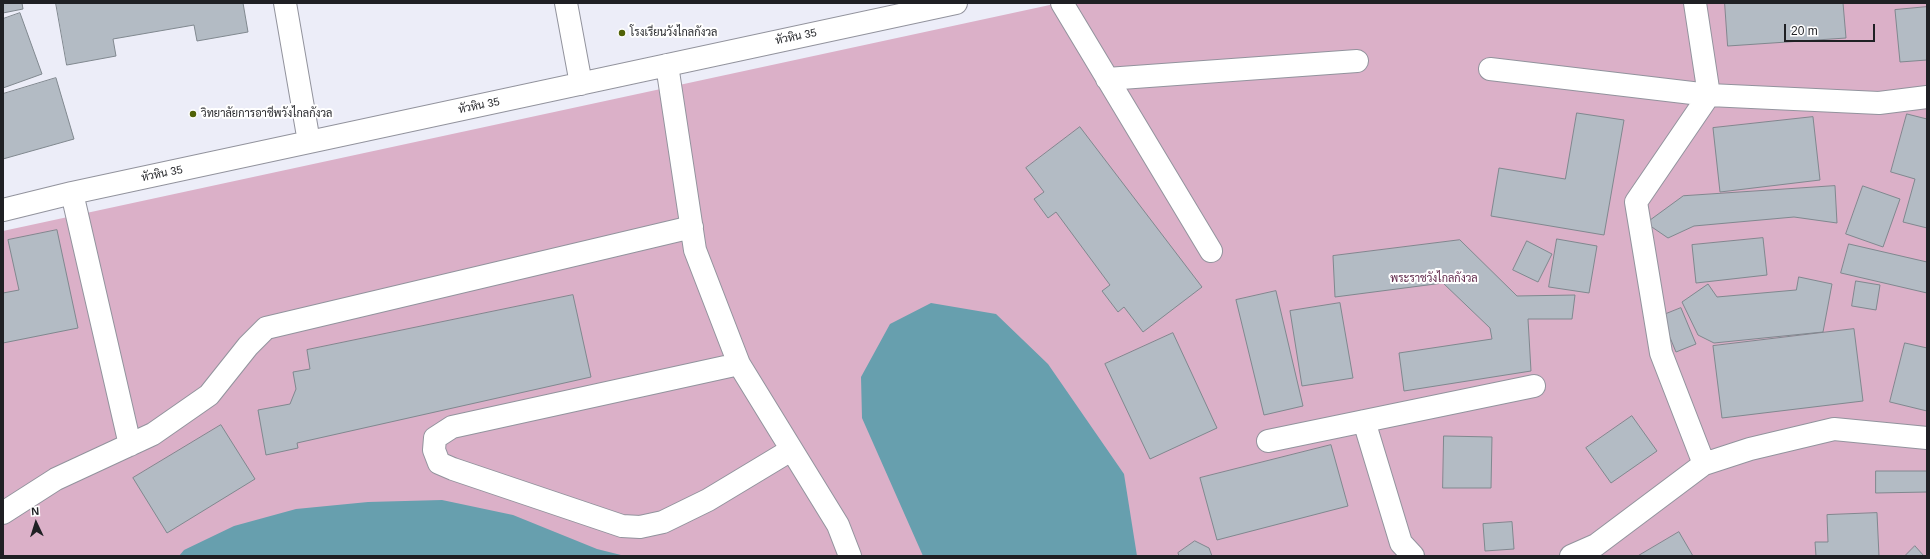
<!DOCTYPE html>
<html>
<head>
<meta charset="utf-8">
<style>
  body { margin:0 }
  #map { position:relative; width:1930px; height:559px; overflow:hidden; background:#ecedf8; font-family:Arial,sans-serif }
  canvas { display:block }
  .frame { position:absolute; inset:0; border:4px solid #1f2024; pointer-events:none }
  .north { position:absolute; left:16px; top:503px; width:40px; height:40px; -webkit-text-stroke:3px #fff; paint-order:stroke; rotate:356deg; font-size:11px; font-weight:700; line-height:16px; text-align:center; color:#1f2024 }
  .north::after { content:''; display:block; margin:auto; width:14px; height:18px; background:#1f2024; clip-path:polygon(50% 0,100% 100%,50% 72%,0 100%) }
  .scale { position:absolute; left:1784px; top:24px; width:91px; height:18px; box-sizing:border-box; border:2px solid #1f2024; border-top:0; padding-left:5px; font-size:12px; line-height:14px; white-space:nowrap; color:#1f2024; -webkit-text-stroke:3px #fff; paint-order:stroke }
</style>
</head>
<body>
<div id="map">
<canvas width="1930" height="559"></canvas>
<div class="frame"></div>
<div class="north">N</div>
<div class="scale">20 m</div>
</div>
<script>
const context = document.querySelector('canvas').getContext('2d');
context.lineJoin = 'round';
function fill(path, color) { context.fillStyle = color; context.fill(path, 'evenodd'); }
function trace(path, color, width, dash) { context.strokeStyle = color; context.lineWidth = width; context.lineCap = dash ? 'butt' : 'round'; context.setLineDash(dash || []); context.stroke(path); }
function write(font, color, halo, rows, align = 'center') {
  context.font = font + ' Arial,Sarabun,sans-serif'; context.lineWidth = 4; context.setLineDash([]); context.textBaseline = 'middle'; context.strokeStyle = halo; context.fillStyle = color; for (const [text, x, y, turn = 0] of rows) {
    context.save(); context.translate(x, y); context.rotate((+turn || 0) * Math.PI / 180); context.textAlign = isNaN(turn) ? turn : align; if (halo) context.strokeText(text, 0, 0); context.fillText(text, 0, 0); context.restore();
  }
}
const green = new Path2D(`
  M 1059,3 L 1927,3 L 1927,556 L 3,556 L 3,231 Z`);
const water = new Path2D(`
  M 931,303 L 996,314 L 1048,364 L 1124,474 L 1137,556 L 923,556 L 862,418 L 861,377 L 890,324 Z
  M 442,500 L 513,515 L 597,549 L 625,556 L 179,556 L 184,550 L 234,526 L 296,509 L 368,502 Z`);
const building = new Path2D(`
  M 3,3 L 22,3 L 23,9 L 3,13 Z
  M 56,3 L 243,3 L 248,32 L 197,41 L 194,25 L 113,39 L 116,56 L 67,65 Z
  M 1725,3 L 1843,3 L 1846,38 L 1728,46 Z
  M 1927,7 L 1927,60 L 1900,62 L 1895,10 Z
  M 20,13 L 42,74 L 3,88 L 3,19 Z
  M 56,78 L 74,139 L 3,159 L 3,94 Z
  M 1577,113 L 1624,120 L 1604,235 L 1491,216 L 1499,168 L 1565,179 Z
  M 1907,114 L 1927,119 L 1927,228 L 1903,222 L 1915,179 L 1891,172 Z
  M 1813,117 L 1820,180 L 1720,192 L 1713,128 Z
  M 1080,127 L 1202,287 L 1143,332 L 1124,307 L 1118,312 L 1102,291 L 1110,285 L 1056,212 L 1048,218 L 1034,199 L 1044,192 L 1026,168 Z
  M 1835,186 L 1837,223 L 1794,217 L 1694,226 L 1668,238 L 1646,223 L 1683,196 Z
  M 1863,186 L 1900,199 L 1883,247 L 1846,234 Z
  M 57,230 L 78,328 L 3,343 L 3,293 L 19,290 L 8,240 Z
  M 1763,238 L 1767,275 L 1696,283 L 1692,245 Z
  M 1557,239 L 1597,246 L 1589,293 L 1549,287 Z
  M 1460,240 L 1517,296 L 1575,295 L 1572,319 L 1528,319 L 1531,371 L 1404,391 L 1399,353 L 1492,339 L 1490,328 L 1443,283 L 1335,297 L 1333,256 Z
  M 1527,241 L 1552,254 L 1538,282 L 1513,270 Z
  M 1849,244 L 1927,262 L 1927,293 L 1841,273 Z
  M 1799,277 L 1832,284 L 1823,332 L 1714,343 L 1698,335 L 1682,302 L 1708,284 L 1717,297 L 1796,290 Z
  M 1856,281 L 1880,285 L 1876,310 L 1852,306 Z
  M 1276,291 L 1303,406 L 1264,415 L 1236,300 Z
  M 573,295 L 591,377 L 297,443 L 298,448 L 266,455 L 258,410 L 290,404 L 296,389 L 293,372 L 310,369 L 307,350 Z
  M 1340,303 L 1353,378 L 1302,386 L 1290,311 Z
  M 1681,308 L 1696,344 L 1676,352 L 1661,316 Z
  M 1854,329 L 1863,401 L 1722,418 L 1713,346 Z
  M 1173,333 L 1217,428 L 1150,459 L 1105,364 Z
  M 1905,343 L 1927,348 L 1927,411 L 1890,402 Z
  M 1632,416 L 1657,451 L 1611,483 L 1586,448 Z
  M 221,425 L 255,479 L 167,533 L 133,478 Z
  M 1444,436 L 1492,437 L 1491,488 L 1443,488 Z
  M 1331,445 L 1348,506 L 1217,540 L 1200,478 Z
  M 1876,471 L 1927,471 L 1927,492 L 1876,493 Z
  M 1877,513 L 1879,556 L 1810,556 L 1816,556 L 1815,542 L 1828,542 L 1827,515 Z
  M 1512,522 L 1514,549 L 1485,551 L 1483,524 Z
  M 1679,532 L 1693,556 L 1638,556 Z
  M 1195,541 L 1209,548 L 1212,556 L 1179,556 L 1178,553 Z
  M 1915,546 L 1924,556 L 1905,556 Z`);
const minor = new Path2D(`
  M 285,3 L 309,142
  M 566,3 L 581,84
  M 1062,3 L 1211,251
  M 1695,3 L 1709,95 L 1636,202 L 1661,353 L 1704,464
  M 667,65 L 695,250 L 739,364 L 838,525 L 850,556
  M 1490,69 L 1709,95 L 1879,103 L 1927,97
  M 1107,79 L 1357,61
  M 72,193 L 130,445
  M 3,210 L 72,193 L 956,3
  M 739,364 L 452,427 L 435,438 L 434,450 L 439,463 L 453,469 L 622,526 L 640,527 L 663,522 L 708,500 L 791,450
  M 1364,421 L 1401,543 L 1413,556
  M 1268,441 L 1534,386
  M 3,513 L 56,479 L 153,434 L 209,395 L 248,346 L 266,328 L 692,227
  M 1571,556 L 1596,545 L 1704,464 L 1750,449 L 1834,429 L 1927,438`);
const markers = [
  [622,33,4,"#516207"],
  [193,114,4,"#516207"]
];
const poiNames = [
  ["โรงเรียนวังไกลกังวล",630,33],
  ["วิทยาลัยการอาชีพวังไกลกังวล",201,114]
];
const streetNames = [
  ["หัวหิน 35",796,37,-12],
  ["หัวหิน 35",479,106,-12],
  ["หัวหิน 35",162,174,-12]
];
const parkNames = [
  ["พระราชวังไกลกังวล",1434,279]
];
fill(green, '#dbb0c8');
fill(water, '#679fae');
fill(building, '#b3bbc4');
trace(building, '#80888f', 1);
trace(minor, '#92939d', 24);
trace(minor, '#fff', 22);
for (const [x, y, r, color] of markers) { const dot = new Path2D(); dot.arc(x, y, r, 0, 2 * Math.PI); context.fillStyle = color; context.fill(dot); trace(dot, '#fff', 1.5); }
write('11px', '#1f2024', '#fff', poiNames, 'left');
write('11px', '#1f2024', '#fff', streetNames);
write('11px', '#5f2749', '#fff', parkNames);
</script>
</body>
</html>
